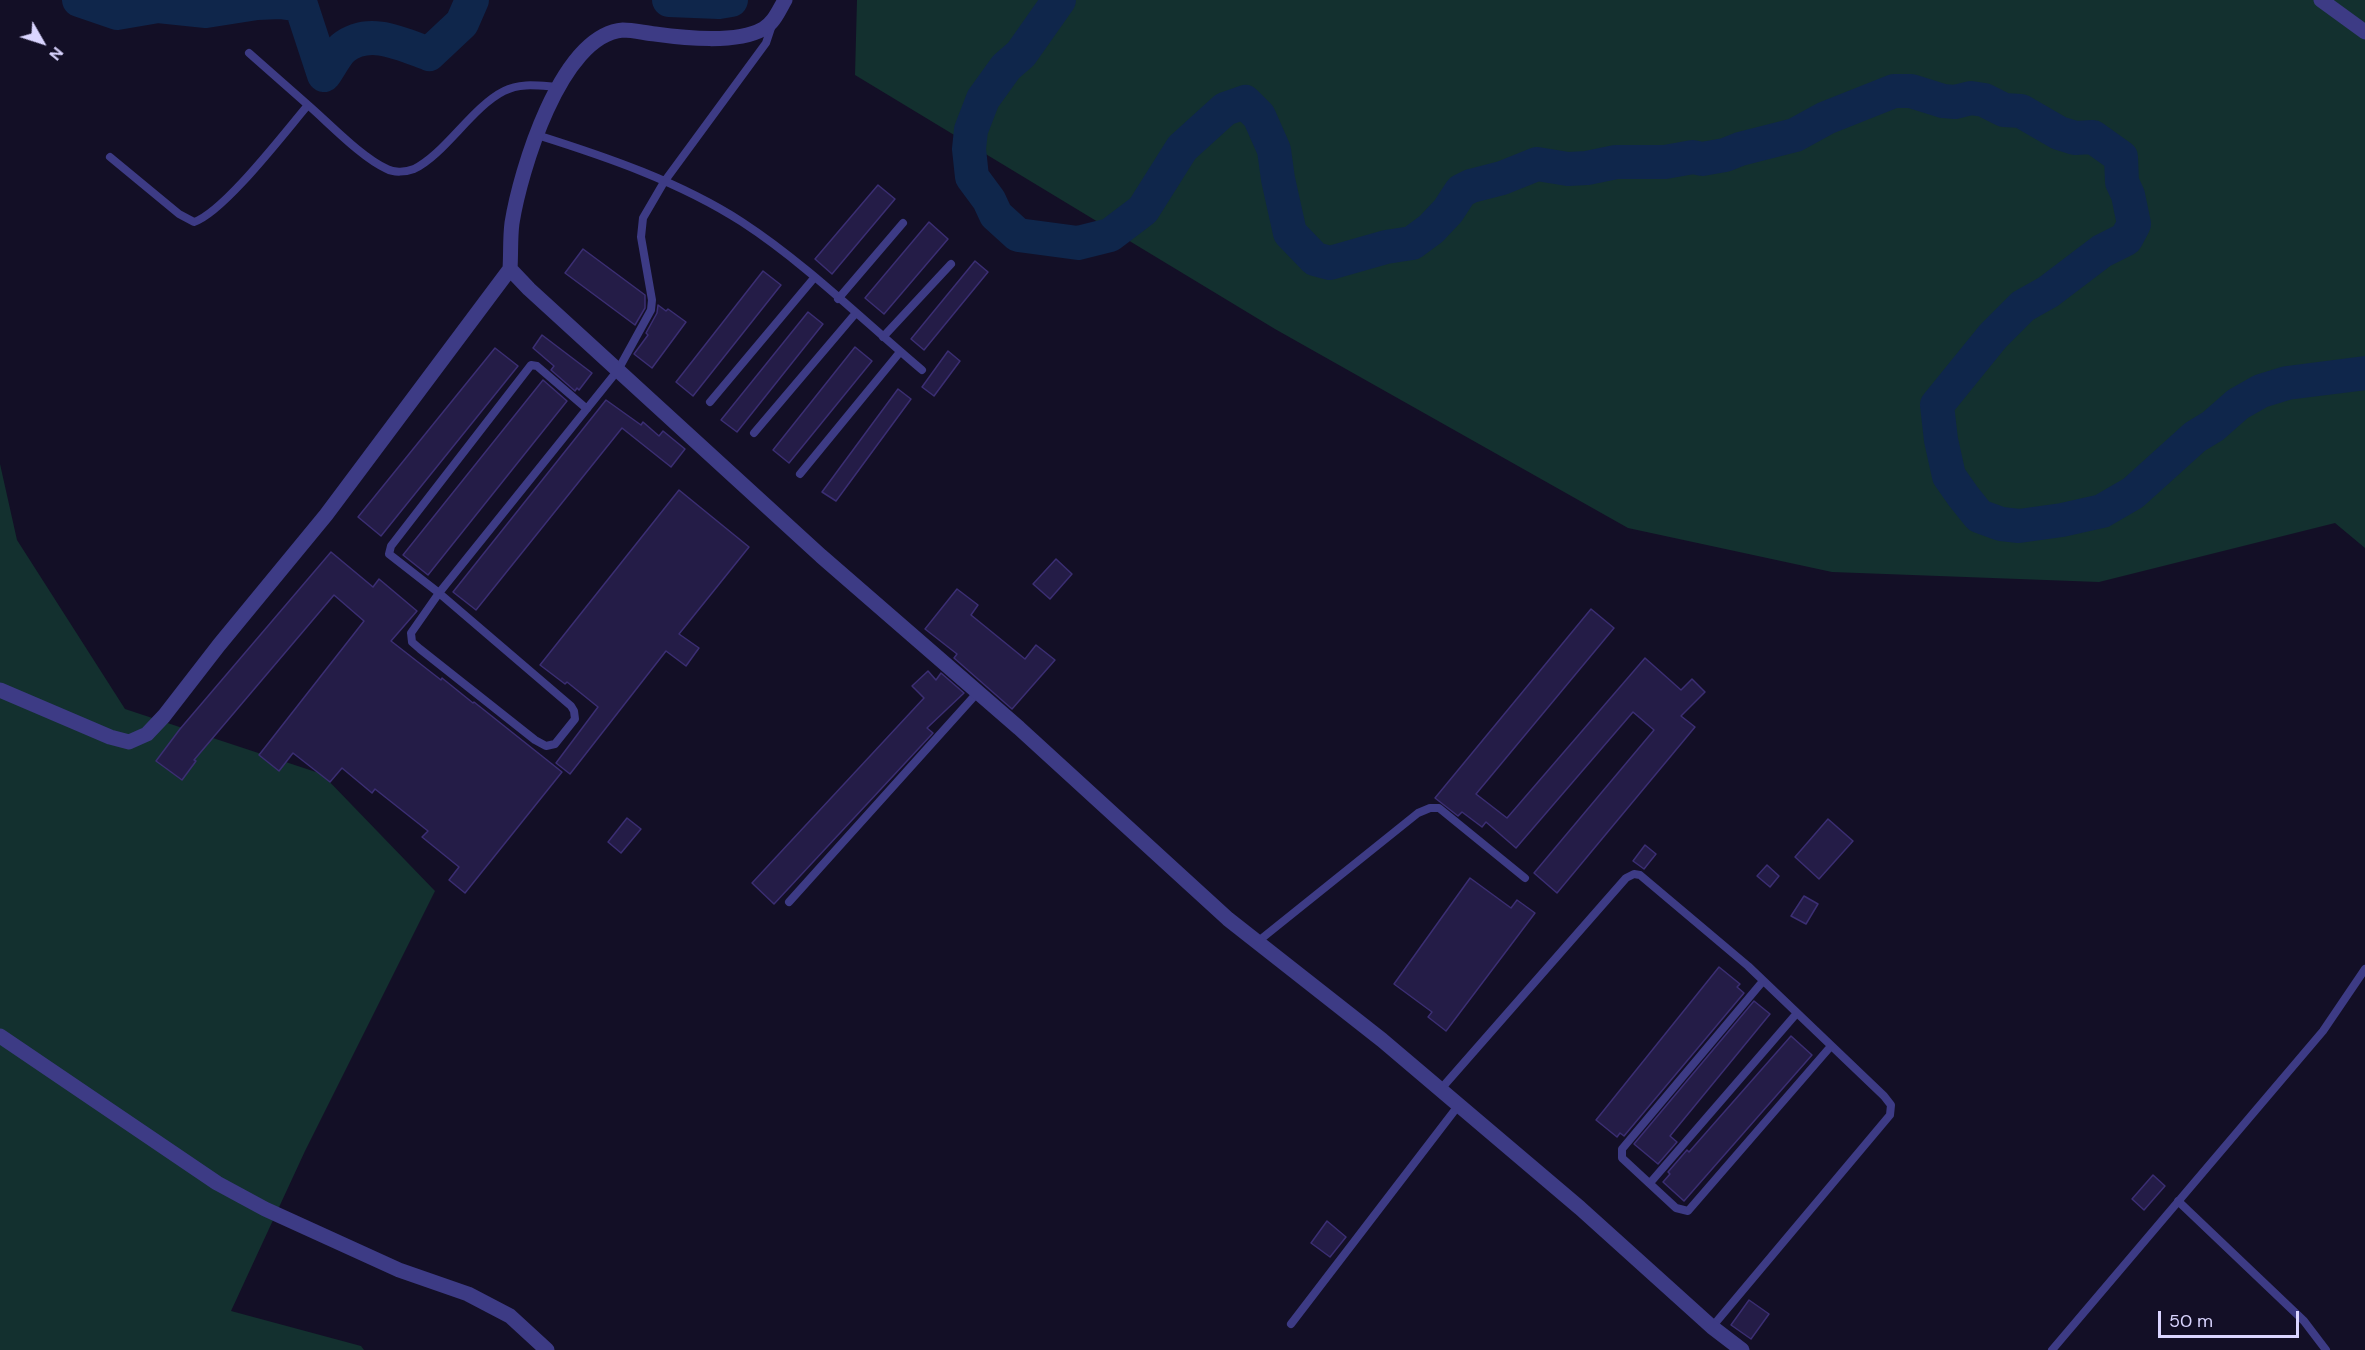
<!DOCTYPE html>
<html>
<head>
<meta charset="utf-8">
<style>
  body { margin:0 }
  #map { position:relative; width:2365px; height:1350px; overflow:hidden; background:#130f26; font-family:"DM Sans",sans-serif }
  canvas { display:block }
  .north { position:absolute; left:12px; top:12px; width:60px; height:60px; -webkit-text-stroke:4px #130f26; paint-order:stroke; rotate:129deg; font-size:16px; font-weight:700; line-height:24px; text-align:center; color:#dad5ff }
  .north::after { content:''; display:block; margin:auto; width:21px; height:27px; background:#dad5ff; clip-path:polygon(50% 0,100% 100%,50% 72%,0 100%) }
  .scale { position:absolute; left:2158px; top:1311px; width:141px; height:27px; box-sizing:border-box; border:3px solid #dad5ff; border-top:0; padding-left:8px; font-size:18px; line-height:21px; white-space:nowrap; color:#dad5ff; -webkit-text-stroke:4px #130f26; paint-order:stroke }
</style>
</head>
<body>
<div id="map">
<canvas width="2365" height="1350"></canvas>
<div class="north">N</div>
<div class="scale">50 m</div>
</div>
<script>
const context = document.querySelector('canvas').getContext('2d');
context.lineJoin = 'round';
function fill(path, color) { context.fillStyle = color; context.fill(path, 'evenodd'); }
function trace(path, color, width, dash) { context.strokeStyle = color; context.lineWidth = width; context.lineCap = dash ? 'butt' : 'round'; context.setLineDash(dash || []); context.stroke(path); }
const green = new Path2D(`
  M 857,0 L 2365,0 L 2365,548 L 2335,523 L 2099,582 L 1832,572 L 1628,528 L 1275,329 L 855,75 Z
  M 0,464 L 17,540 L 125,709 L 322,774 L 435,891 L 305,1151 L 231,1311 L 361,1346 L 364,1350 L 0,1350 Z`);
const river = new Path2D(`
  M 79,0 L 117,13 L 158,6 L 206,11 L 257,3 L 280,2 L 301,5 L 324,75 C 330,67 336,54 343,48 C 369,27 402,44 429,54 L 462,23 L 472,0
  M 669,0 L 719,2 L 731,0
  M 1059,0 L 1021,54 L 1006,67 L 983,99 L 971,130 L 969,149 L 972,177 L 989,200 L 996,215 L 1018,235 L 1078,243 L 1110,235 L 1143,210 L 1182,148 L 1225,109 L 1245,102 L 1259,116 L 1274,150 L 1278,179 L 1290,233 L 1315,259 L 1330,263 L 1386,247 L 1412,243 L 1431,229 L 1448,211 L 1461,191 L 1471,186 L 1502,178 L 1537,164 L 1568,169 L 1587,168 L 1616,162 L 1665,162 L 1693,157 L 1702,159 L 1725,155 L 1740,149 L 1795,135 L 1826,118 L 1894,91 L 1911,91 L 1943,101 L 1955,102 L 1971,98 L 1984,100 L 2004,110 L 2021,111 L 2059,133 L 2075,138 L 2093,137 L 2121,157 L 2122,182 L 2128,195 L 2134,224 L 2126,239 L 2102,251 L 2048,292 L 2023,306 L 1993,336 L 1937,405 L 1941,440 L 1949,476 L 1963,496 L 1979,516 L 2001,524 L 2019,526 L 2062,520 L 2102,511 L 2133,493 L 2195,437 L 2213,426 L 2238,404 L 2261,391 L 2287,383 L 2365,373`);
const building = new Path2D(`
  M 878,185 L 895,199 L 832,274 L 815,259 Z
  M 929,222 L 948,239 L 884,314 L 865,298 Z
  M 583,249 L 645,295 L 645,308 L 635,325 L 565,273 Z
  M 975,261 L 988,272 L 924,350 L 911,339 Z
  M 763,271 L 781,285 L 693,396 L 676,382 Z
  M 658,305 L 666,311 L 668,309 L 686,322 L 652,368 L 634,354 L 648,335 L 646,333 L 657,313 Z
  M 808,312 L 823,324 L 737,432 L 721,420 Z
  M 542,335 L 592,373 L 579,390 L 577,388 L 575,391 L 551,370 L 554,366 L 533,348 Z
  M 855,347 L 872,361 L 789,463 L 773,450 Z
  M 495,348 L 518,366 L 381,536 L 358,517 Z
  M 948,351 L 960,361 L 934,396 L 922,387 Z
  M 543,380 L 567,401 L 428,575 L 403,555 Z
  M 898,389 L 911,399 L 836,501 L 822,492 Z
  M 606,400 L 641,425 L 643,422 L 659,436 L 663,431 L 685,449 L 671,467 L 622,428 L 476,610 L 453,592 Z
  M 679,490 L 749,547 L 679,634 L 699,648 L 686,666 L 666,651 L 570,774 L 556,763 L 598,707 L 567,682 L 565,684 L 540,665 Z
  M 331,552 L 373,587 L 379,579 L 417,611 L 391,641 L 441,680 L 442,678 L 473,703 L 474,702 L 562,772 L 465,893 L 449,880 L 459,867 L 422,837 L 428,831 L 375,789 L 372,793 L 342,768 L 330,782 L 293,753 L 279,771 L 259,755 L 364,621 L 334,595 L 194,760 L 196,761 L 182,780 L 156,761 L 180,729 Z
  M 1056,559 L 1072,574 L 1050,599 L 1033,584 Z
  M 957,589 L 978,605 L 971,615 L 1025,659 L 1036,645 L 1055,660 L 1012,709 L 954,658 L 957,654 L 925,629 Z
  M 1591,609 L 1614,628 L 1476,794 L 1507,818 L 1645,658 L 1681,690 L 1692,679 L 1705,692 L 1681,716 L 1695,727 L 1557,893 L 1534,873 L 1654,730 L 1633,712 L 1516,848 L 1486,822 L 1482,827 L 1462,812 L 1458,816 L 1435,798 Z
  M 928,671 L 936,680 L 941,673 L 964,693 L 927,728 L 933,733 L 774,904 L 752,883 L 924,698 L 912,686 Z
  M 627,818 L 641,829 L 621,853 L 608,842 Z
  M 1828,819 L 1853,841 L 1819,879 L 1795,857 Z
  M 1645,845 L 1656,854 L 1644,869 L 1633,861 Z
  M 1767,865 L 1779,876 L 1770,887 L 1757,876 Z
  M 1470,878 L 1511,908 L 1517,900 L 1535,913 L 1446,1031 L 1428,1017 L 1432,1012 L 1394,984 Z
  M 1804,896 L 1818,904 L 1806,924 L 1791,916 Z
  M 1719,967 L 1740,984 L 1737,987 L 1744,993 L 1624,1136 L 1620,1133 L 1617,1137 L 1596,1120 Z
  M 1754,1001 L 1770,1014 L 1670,1136 L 1677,1142 L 1658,1164 L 1634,1144 Z
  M 1791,1036 L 1812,1055 L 1684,1201 L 1663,1182 L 1670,1174 L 1668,1172 L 1687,1150 L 1689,1152 Z
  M 2153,1175 L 2165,1186 L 2144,1210 L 2132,1199 Z
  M 1327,1221 L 1346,1237 L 1330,1257 L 1311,1243 Z
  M 1749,1300 L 1769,1314 L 1751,1339 L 1731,1325 Z`);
const lane = new Path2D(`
  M 249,53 L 308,105
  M 537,135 C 607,157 680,182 742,222 C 805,263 865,322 922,370
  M 110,157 L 179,214 L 194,222 C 224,212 285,132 308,105 C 330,124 362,158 387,169 C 394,173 406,172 414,169 C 445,154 472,107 504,91 C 521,82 541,86 559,87
  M 838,299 L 903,223
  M 883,337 L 951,264
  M 710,402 L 814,278
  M 587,409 L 537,366 L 531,365 L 391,546 L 389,554 L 439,593 L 571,706 L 574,711 L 575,719 L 555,744 L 546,746 L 535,740 L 420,649 L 412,642 L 411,633 L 439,593 L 618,370 L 651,310 L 652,300 L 641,237 L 643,218 L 664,182 L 766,43 L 772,25
  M 754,433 L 855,314
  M 800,474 L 900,352
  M 789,902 L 978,692
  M 1256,943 L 1418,813 L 1430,808 L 1439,808 L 1525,878
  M 1763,981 L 1622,1149 L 1622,1158 L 1676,1208 L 1688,1211 L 1831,1046
  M 1440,1090 L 1626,878 L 1634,874 L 1640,875 L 1748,966 L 1884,1096 L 1891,1105 L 1890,1115 L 1712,1327
  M 1650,1183 L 1797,1013
  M 2178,1201 L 2304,1321 L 2326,1350
  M 1291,1324 L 1458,1106
  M 2052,1350 L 2323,1031 L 2365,969`);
const street = new Path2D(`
  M 785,0 C 779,10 774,23 763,29 C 736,44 684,38 655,34 C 645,33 633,30 623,30 C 560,35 520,173 512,223 C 510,238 511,254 510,269 L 529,289 L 821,556 L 1019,728 L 1228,919 L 1382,1040 L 1580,1208 L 1712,1327 L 1742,1350
  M 2321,0 L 2365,32
  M 0,690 L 110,737 L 129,742 L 147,734 L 164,716 L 219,645 L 326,515 L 510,269
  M 0,1036 L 217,1183 L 265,1209 L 399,1270 L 468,1294 L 510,1316 L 547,1350`);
fill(green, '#13302f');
trace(river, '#0f264b', 34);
fill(building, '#241c47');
trace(building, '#3b2e73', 1.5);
trace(lane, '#3d3b85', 8);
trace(street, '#3d3b85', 15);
</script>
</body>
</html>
